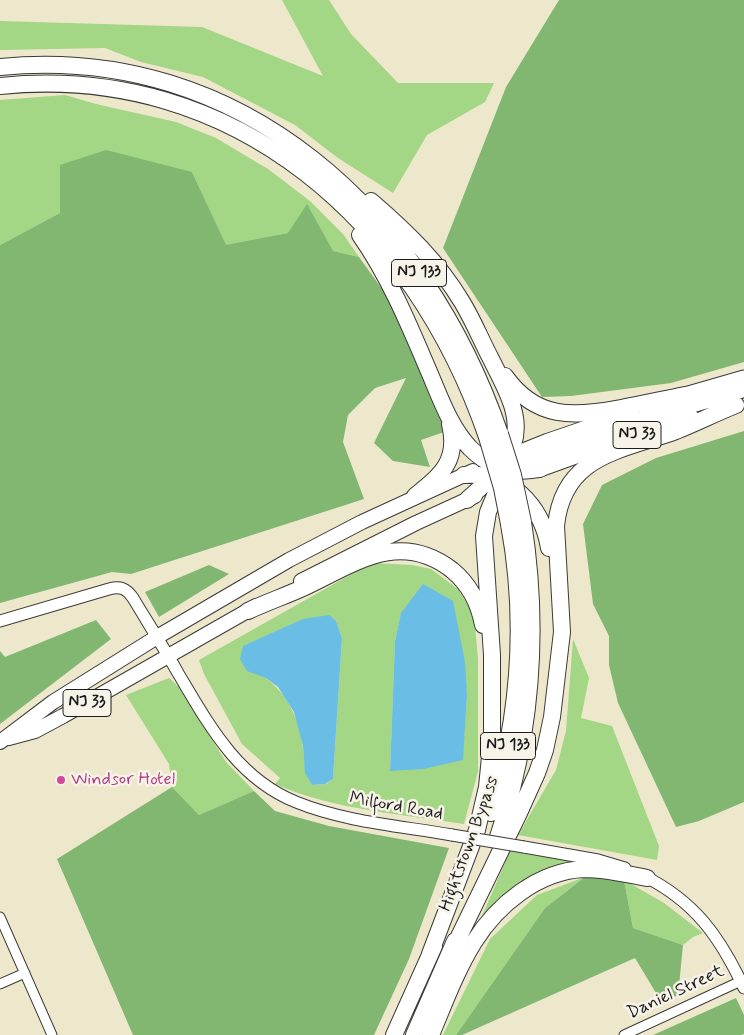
<!DOCTYPE html>
<html>
<head>
<meta charset="utf-8">
<style>
  body { margin:0 }
  canvas { display:block; background:#ede7cb }
</style>
</head>
<body>
<canvas width="744" height="1035"></canvas>
<script>
const context = document.querySelector('canvas').getContext('2d');
context.lineJoin = 'round';
function fill(path, color) { context.fillStyle = color; context.fill(path, 'evenodd'); }
function trace(path, color, width, dash) { context.strokeStyle = color; context.lineWidth = width; context.lineCap = dash ? 'butt' : 'round'; context.setLineDash(dash || []); context.stroke(path); }
function write(font, color, halo, rows, align = 'center') {
  context.font = font + ' Mynerve,sans-serif'; context.lineWidth = 5; context.setLineDash([]); context.textBaseline = 'middle'; context.strokeStyle = halo; context.fillStyle = color; for (const [text, x, y, turn = 0] of rows) {
    context.save(); context.translate(x, y); context.rotate((+turn || 0) * Math.PI / 180); context.textAlign = isNaN(turn) ? turn : align; if (halo) context.strokeText(text, 0, 0); context.fillText(text, 0, 0); context.restore();
  }
}
const green = new Path2D(`
  M 282,0 L 329,0 L 351,34 L 398,83 L 494,83 L 485,102 L 427,135 L 393,193 L 338,158 L 295,125 L 203,77 L 141,62 L 105,48 L 0,50 L 0,21 L 202,27 L 323,76 Z
  M 65,95 L 96,104 L 176,122 L 216,138 L 268,169 L 310,201 L 343,234 L 359,257 L 333,251 L 288,233 L 226,246 L 192,172 L 60,213 L 0,245 L 0,100 Z
  M 371,563 L 412,565 L 431,569 L 458,589 L 474,615 L 478,659 L 478,771 L 464,824 C 401,814 334,810 275,784 L 280,778 L 242,744 L 204,674 L 199,660 ZM 410,602 L 465,679 L 467,696 L 464,738 L 390,771 L 395,641 L 401,614 ZM 336,621 L 342,638 L 333,779 L 326,784 L 312,785 C 304,771 305,764 303,748 C 299,719 289,696 266,678 Z
  M 573,639 L 589,678 L 581,718 L 612,726 L 659,846 L 657,860 L 518,835 L 556,770 L 566,731 Z
  M 169,678 L 179,687 L 226,762 L 254,791 L 199,815 L 172,787 L 169,764 L 126,695 Z
  M 510,851 L 581,861 L 479,923 Z
  M 585,877 L 545,908 L 456,1035 L 443,1035 L 490,939 L 537,895 Z
  M 624,880 L 664,903 L 703,933 L 693,937 L 683,945 L 633,928 Z`);
const forest = new Path2D(`
  M 559,0 L 744,0 L 744,362 L 671,383 L 571,396 L 542,397 L 443,248 L 506,87 Z
  M 106,150 L 192,172 L 226,245 L 288,233 L 307,204 L 333,251 L 359,257 L 395,307 L 450,430 L 421,440 L 430,467 L 393,461 L 374,443 L 406,378 L 375,388 L 348,415 L 343,442 L 364,499 L 131,574 L 112,572 L 0,603 L 0,245 L 60,213 L 60,165 Z
  M 744,431 L 744,802 L 699,821 L 676,827 L 618,703 L 609,665 L 609,636 L 593,604 L 583,524 L 602,485 L 656,458 Z
  M 209,565 L 229,574 L 159,617 L 145,592 Z
  M 96,620 L 111,639 L 0,724 L 0,651 L 5,657 Z
  M 172,787 L 199,815 L 254,791 L 275,811 L 329,826 L 449,848 L 409,959 L 374,1035 L 133,1035 L 57,859 Z
  M 585,877 L 624,880 L 633,928 L 683,945 L 678,996 L 659,998 L 635,958 L 462,1035 L 456,1035 L 545,908 Z
  M 736,998 L 744,1015 L 744,1034 L 741,1035 L 653,1035 Z`);
const water = new Path2D(`
  M 423,584 L 453,601 L 465,662 L 467,696 L 463,760 L 423,769 L 390,771 L 395,641 L 401,613 Z
  M 329,615 L 336,621 L 342,638 L 333,779 L 325,784 L 312,785 L 305,773 L 303,746 L 294,712 L 278,687 L 266,678 L 247,671 L 240,659 L 243,646 L 303,619 Z`);
const minor = new Path2D(`
  M 0,917 L 52,1035
  M 0,984 L 25,973
  M 624,1035 L 741,981`);
const tertiary = new Path2D(`
  M 0,621 L 109,589 C 120,586 126,588 133,598 C 148,623 164,648 178,673 C 209,725 237,778 296,802 C 345,822 401,826 452,835
  M 524,847 L 598,860 L 625,868
  M 642,875 C 695,901 720,937 744,988`);
const primary = new Path2D(`
  M 502,459 L 547,441 L 632,412
  M 301,581 L 416,523 L 475,496
  M 9,738 L 35,731 L 63,716 L 256,606
  M 0,742 L 53,702 L 157,637 L 289,560 L 362,522 L 473,471`);
const trunk = new Path2D(`
  M 685,395 L 744,378
  M 540,469 L 609,444 L 692,418`);
const motorway = new Path2D(`
  M 0,67 C 243,43 425,215 500,434
  M 0,86 C 237,62 414,224 487,437
  M 371,201 C 406,231 438,262 462,302 C 473,320 481,340 491,359 C 504,386 523,415 513,445 C 507,467 483,485 467,500
  M 360,235 C 388,275 408,322 427,367 C 439,394 449,426 470,448 C 489,467 513,474 540,469
  M 505,376 C 536,420 574,417 621,408 C 643,404 664,399 685,395
  M 464,475 C 509,471 542,505 549,548
  M 415,496 C 441,475 459,461 450,424
  M 248,611 C 267,602 288,595 307,586 C 355,563 400,530 452,570 C 469,584 479,603 483,625
  M 491,813 C 519,719 527,621 509,524
  M 497,840 C 532,736 540,630 523,522
  M 452,951 L 519,813 L 537,773 L 545,750 L 552,717 L 562,632 L 556,526 C 563,455 621,451 676,431 C 696,423 716,413 736,405
  M 430,954 L 470,849 L 477,830 L 487,787 L 492,737 L 492,655 L 484,536 L 488,512 L 501,481 L 514,467 L 549,453 L 657,415 L 744,389
  M 394,1035 L 434,946
  M 414,1035 L 455,941
  M 431,1035 C 444,1004 456,971 474,942 C 497,905 538,871 584,869 C 605,869 627,874 647,878`);
const tertiaryBridge = new Path2D(`
  M 452,835 L 524,847`);
const motorwayBridge = new Path2D(`
  M 500,434 L 513,475 L 523,522
  M 487,437 L 502,488 L 509,524`);
const markers = [
  [61,780,5,"#d1479c"]
];
const shields = [
  [419,273,55],
  [637,435,48],
  [87,703,48],
  [508,746,55]
];
const shieldNames = [
  ["NJ 133",419,273],
  ["NJ 33",637,435],
  ["NJ 33",87,703],
  ["NJ 133",508,746]
];
const hotelNames = [
  ["Windsor Hotel",71,780]
];
const streetNames = [
  ["Milford Road",396,807,10],
  ["Hightstown Bypass",470,844,-70],
  ["Daniel Street",676,993,-25]
];
fill(green, '#a3d685');
fill(forest, '#82b772');
fill(water, '#6abee6');
trace(minor, '#3b3a36', 11);
trace(tertiary, '#3b3a36', 13);
trace(primary, '#3b3a36', 16);
trace(trunk, '#3b3a36', 17);
trace(motorway, '#3b3a36', 18);
trace(minor, '#fff', 9);
trace(tertiary, '#fff', 11);
trace(primary, '#fff', 14);
trace(trunk, '#fff', 15);
trace(motorway, '#fff', 16);
trace(tertiaryBridge, '#3b3a36', 13, []);
trace(motorwayBridge, '#3b3a36', 18, []);
trace(tertiaryBridge, '#fff', 11);
trace(motorwayBridge, '#fff', 16);
for (const [x, y, r, color] of markers) { const dot = new Path2D(); dot.arc(x, y, r, 0, 2 * Math.PI); context.fillStyle = color; context.fill(dot); trace(dot, '#f7f3e8', 2); }
for (const [x, y, w] of shields) { const box = new Path2D(); box.roundRect(x - w / 2, y - 13.5, w, 27, 4); context.fillStyle = '#f7f3e8'; context.fill(box); trace(box, '#1c1c1c', 1); }
write('bold 16px', '#1c1c1c', null, shieldNames);
write('18px', '#b23c85', '#f7f3e8', hotelNames, 'left');
write('18px', '#1c1c1c', '#f7f3e8', streetNames);
</script>
</body>
</html>
